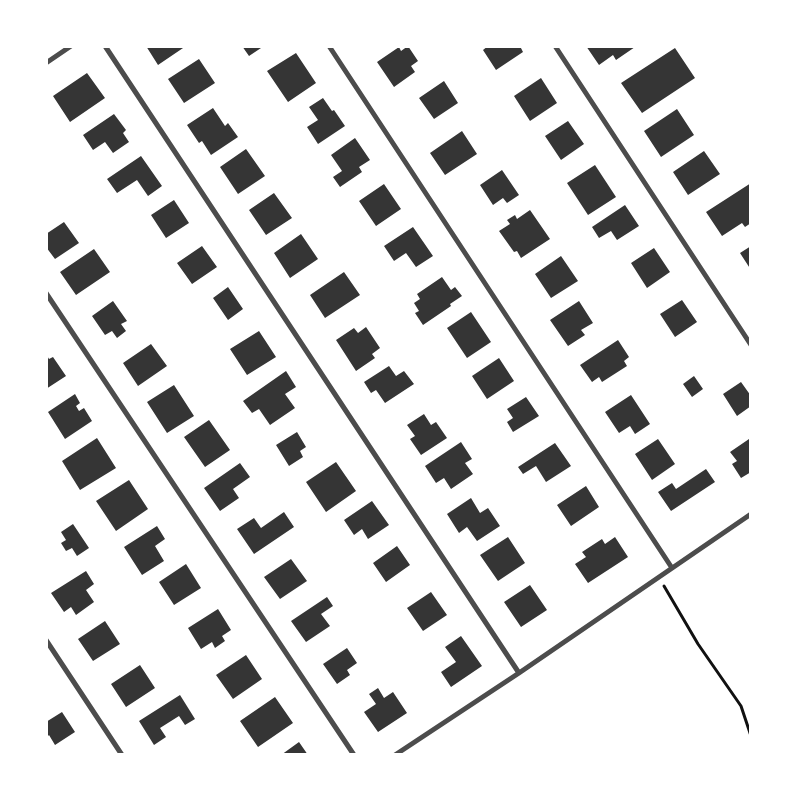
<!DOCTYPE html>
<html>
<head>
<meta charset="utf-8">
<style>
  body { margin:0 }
  #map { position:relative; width:797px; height:801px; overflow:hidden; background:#fff; font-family:Karla,sans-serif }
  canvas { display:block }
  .frame { position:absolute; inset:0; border:48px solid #fff; pointer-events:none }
</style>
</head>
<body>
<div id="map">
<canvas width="797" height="801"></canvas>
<div class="frame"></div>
</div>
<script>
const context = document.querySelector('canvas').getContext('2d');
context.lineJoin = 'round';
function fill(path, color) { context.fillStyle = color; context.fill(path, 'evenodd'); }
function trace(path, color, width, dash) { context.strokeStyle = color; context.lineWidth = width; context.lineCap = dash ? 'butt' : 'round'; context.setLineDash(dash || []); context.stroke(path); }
const building = new Path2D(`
  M 146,46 L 186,46 L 158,65 Z
  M 242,46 L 264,46 L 249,56 Z
  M 408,46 L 418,61 L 411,66 L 415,72 L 394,87 L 377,62 L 399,47 L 401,51 Z
  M 488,46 L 520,46 L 523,52 L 496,70 L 483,50 Z
  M 586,46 L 634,46 L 635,47 L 616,60 L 613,55 L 599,65 Z
  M 675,48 L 695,78 L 642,113 L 621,83 Z
  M 296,53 L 316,83 L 288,102 L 267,71 Z
  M 199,59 L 215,83 L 184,103 L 168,79 Z
  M 87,73 L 105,98 L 70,122 L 53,96 Z
  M 541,78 L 557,103 L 530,121 L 514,96 Z
  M 444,81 L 458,103 L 434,119 L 419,98 Z
  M 323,98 L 332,111 L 334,110 L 345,126 L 318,144 L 307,127 L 318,120 L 309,107 Z
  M 213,108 L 225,126 L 228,123 L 238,137 L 211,155 L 202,141 L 199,143 L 187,125 Z
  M 677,109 L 694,135 L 661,157 L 644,131 Z
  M 114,114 L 126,130 L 123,133 L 129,142 L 113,153 L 105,142 L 93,150 L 83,135 Z
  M 568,121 L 584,144 L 561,160 L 545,136 Z
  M 462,131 L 477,154 L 445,175 L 430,153 Z
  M 355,138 L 370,160 L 359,167 L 362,172 L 340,187 L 333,177 L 342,171 L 331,155 Z
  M 246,149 L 265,176 L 238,194 L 220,167 Z
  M 704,151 L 720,174 L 688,195 L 673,172 Z
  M 141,156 L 162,186 L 148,196 L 137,180 L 117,193 L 107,179 Z
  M 595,165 L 616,197 L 588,215 L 567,183 Z
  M 502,170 L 519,195 L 507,203 L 503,198 L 493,205 L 480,185 Z
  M 751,183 L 751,223 L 745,227 L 742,223 L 722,236 L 706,212 Z
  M 384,184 L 401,209 L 376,226 L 359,201 Z
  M 274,193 L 292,218 L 266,235 L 249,210 Z
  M 174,200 L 189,223 L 166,238 L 151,215 Z
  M 625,205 L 639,226 L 617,240 L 611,231 L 599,238 L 592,227 Z
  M 530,210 L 550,239 L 521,258 L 517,251 L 514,252 L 499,231 L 510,224 L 507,220 L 515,215 L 517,219 Z
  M 64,222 L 79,243 L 55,259 L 46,247 L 46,234 Z
  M 413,227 L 433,256 L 416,267 L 406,253 L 394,261 L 384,246 Z
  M 301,234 L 318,259 L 290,278 L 274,253 Z
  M 202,246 L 217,267 L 192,284 L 177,263 Z
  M 751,246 L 751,270 L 740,253 Z
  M 654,248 L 670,272 L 647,288 L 631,263 Z
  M 94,249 L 110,272 L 76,295 L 60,272 Z
  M 561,256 L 578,281 L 551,298 L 535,274 Z
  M 344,272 L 360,295 L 325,318 L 310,295 Z
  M 442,277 L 451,290 L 455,287 L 462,296 L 450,304 L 451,306 L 423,325 L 415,313 L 419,311 L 414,303 L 420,299 L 417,294 Z
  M 228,287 L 243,309 L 228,320 L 213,298 Z
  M 682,300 L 697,322 L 675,337 L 660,314 Z
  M 113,301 L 127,321 L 121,324 L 126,331 L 117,338 L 112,331 L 105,335 L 92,316 Z
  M 579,301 L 593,323 L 581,330 L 585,335 L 568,346 L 550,320 Z
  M 471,312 L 491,342 L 467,358 L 447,328 Z
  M 366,327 L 380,348 L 372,354 L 375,358 L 356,371 L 336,340 L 354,328 L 358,333 Z
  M 259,331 L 276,357 L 247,375 L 230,349 Z
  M 618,340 L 629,357 L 624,361 L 627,366 L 602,382 L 599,377 L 592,382 L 580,365 Z
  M 151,344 L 167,366 L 138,386 L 123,363 Z
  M 46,354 L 49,359 L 53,357 L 66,376 L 46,389 Z
  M 499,358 L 514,381 L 487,399 L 472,376 Z
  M 389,366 L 396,376 L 404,371 L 414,384 L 385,403 L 376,390 L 371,393 L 364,382 Z
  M 286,371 L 296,387 L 285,394 L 295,408 L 270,425 L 259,409 L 252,413 L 243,401 Z
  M 694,376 L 703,389 L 692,397 L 683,384 Z
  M 741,382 L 751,396 L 751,406 L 737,416 L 723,394 Z
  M 174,385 L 194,416 L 167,433 L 147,402 Z
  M 75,394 L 80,403 L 76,406 L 79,411 L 84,408 L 92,421 L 65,439 L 48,412 Z
  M 631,395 L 650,424 L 635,434 L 630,426 L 619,433 L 605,412 Z
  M 526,397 L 539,416 L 513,432 L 507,422 L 513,418 L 507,409 Z
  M 424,414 L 431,425 L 436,422 L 447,438 L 421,455 L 410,439 L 415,436 L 407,425 Z
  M 209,420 L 230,450 L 205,467 L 184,437 Z
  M 297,432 L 306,447 L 300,451 L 303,457 L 289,466 L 276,445 Z
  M 97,438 L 116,468 L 80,490 L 62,461 Z
  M 658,439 L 675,464 L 652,480 L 635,454 Z
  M 749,439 L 751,441 L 751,472 L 741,478 L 732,464 L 737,461 L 730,452 Z
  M 461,442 L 472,459 L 465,463 L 473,474 L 451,489 L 444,478 L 436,483 L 425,466 Z
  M 555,443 L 571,466 L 546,482 L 536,466 L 523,474 L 518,467 Z
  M 336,462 L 356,491 L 326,512 L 306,482 Z
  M 240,463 L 250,477 L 233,489 L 239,498 L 220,511 L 204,488 Z
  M 706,469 L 715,482 L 671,511 L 658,492 L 672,483 L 676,489 Z
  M 129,480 L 148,509 L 116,531 L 96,501 Z
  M 586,486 L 599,507 L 571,526 L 557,505 Z
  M 471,498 L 480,513 L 488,508 L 500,526 L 477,541 L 467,527 L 459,533 L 447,514 Z
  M 372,501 L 389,525 L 368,539 L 362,529 L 354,535 L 344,520 Z
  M 284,512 L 294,527 L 254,554 L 237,529 L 254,518 L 261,528 Z
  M 73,524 L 89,548 L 77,556 L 72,548 L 66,551 L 61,543 L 66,540 L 61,532 Z
  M 157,526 L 165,539 L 155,546 L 164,561 L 142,575 L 124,547 Z
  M 508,537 L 525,563 L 498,581 L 480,555 Z
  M 615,537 L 628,557 L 588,583 L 575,564 L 586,557 L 582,552 L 602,539 L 605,544 Z
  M 397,546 L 410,565 L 386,582 L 373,563 Z
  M 291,559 L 307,581 L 280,599 L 264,577 Z
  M 186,564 L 201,588 L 174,605 L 159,582 Z
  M 86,571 L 94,584 L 86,590 L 94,602 L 76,615 L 71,607 L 64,612 L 51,593 Z
  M 530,585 L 547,610 L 521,627 L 504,602 Z
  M 431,592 L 447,615 L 423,631 L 407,608 Z
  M 327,597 L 333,606 L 321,614 L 330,626 L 306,642 L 291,621 Z
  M 218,609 L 231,630 L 222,636 L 225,641 L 215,648 L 212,642 L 201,649 L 188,628 Z
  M 105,621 L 120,644 L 93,661 L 78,639 Z
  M 461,636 L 482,666 L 451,687 L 441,672 L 456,662 L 445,647 Z
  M 347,648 L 357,663 L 347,670 L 350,675 L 337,684 L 323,664 Z
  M 246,655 L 262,679 L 233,699 L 216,675 Z
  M 140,665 L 155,688 L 126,707 L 111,684 Z
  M 378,688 L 384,698 L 393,692 L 407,713 L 378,732 L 364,712 L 376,704 L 369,694 Z
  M 180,695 L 195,719 L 185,725 L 179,716 L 160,728 L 166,737 L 154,745 L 139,721 Z
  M 275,697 L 293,723 L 258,747 L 240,721 Z
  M 62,712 L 75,732 L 55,745 L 49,735 L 46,738 L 46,722 Z
  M 299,742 L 308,755 L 281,755 Z`);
const path = new Path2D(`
  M 664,586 L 698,644 L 741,706 L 751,736`);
const minor = new Path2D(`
  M 105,46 L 519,673
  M 329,46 L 672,568
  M 555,46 L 751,345
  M 46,63 L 71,46
  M 46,293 L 354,755
  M 46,640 L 122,755
  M 395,755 L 519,673 L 751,514`);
fill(building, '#353535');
trace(path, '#111', 3);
trace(minor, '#4c4c4c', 5);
</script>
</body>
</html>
